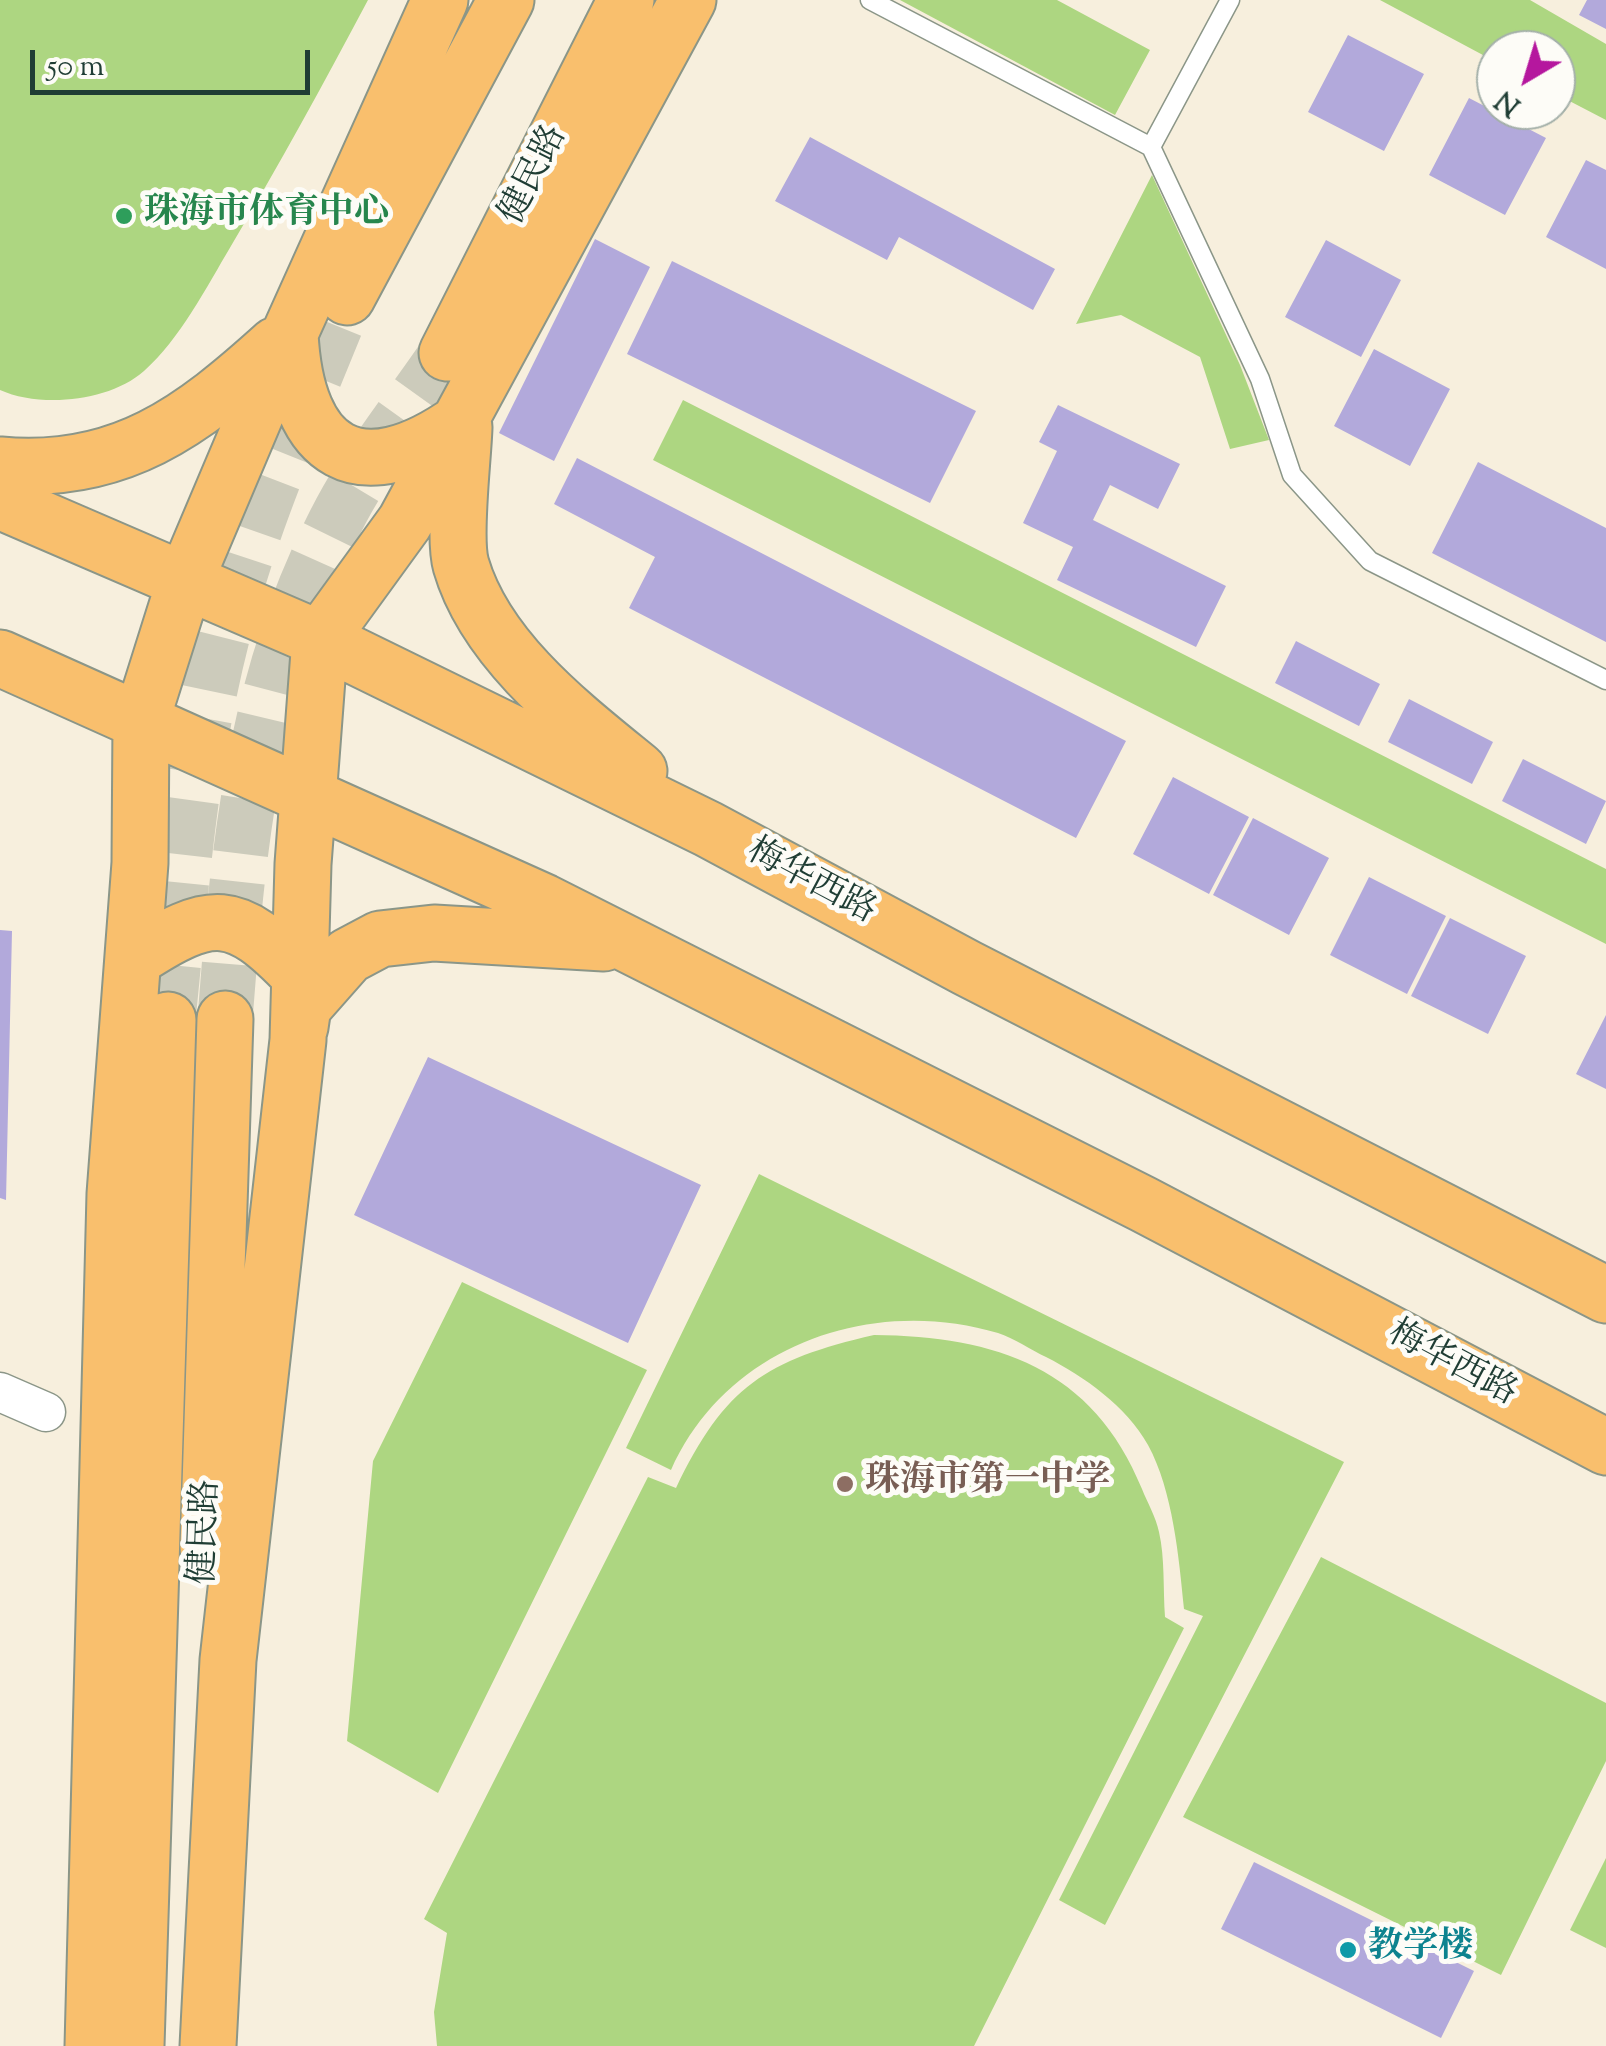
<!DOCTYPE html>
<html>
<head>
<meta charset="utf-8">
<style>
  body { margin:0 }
  #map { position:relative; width:1606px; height:2046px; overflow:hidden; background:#f7efdd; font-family:"Sorts Mill Goudy",serif }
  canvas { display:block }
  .north { position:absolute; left:1476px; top:30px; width:100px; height:100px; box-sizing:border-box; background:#fdfcf7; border:2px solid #a4b0a9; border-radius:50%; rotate:218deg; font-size:28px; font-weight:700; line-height:40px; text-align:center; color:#1f3d34 }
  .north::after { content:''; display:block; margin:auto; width:35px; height:45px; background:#b5179e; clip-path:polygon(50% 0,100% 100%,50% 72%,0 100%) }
  .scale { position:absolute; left:30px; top:50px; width:280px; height:45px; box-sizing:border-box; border:5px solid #1f3d34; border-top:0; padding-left:12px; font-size:30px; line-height:35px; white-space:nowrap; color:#1f3d34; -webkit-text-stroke:8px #fdfcf7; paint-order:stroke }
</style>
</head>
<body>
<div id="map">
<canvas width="1606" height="2046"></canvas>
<div class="north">N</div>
<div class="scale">50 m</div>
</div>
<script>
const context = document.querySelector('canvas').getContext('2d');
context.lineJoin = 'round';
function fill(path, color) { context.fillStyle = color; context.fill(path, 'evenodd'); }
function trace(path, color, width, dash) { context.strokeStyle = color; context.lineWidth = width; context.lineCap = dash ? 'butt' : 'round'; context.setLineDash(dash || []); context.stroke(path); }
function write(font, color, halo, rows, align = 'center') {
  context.font = font + ' "Sorts Mill Goudy","Noto Serif SC",serif'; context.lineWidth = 10; context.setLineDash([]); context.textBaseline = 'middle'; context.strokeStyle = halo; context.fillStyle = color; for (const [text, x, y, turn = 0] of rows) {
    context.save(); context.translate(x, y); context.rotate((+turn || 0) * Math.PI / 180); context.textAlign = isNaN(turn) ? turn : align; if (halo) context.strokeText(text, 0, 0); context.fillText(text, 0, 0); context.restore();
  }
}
const green = new Path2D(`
  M 0,0 L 368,0 C 324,83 279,165 231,246 C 206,288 180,339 144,371 C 109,402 40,408 0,390 Z
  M 900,0 L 1057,0 L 1150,50 L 1115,115 Z
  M 1380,0 L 1530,0 L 1606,44 L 1606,120 L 1556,94 L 1556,50 L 1496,50 L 1496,62 Z
  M 1152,175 L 1240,365 L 1269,440 L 1230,449 L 1200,357 L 1121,315 L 1076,324 Z
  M 683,400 L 1606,869 L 1606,944 L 653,460 Z
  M 759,1174 L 1344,1462 L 1105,1925 L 1059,1900 L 1203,1616 L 1184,1609 C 1179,1558 1173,1491 1148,1445 C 1126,1406 1085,1377 1046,1357 C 1031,1350 1014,1338 998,1333 C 871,1295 726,1346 671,1470 L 626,1448 Z
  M 462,1282 L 647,1370 L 438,1793 L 347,1741 L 373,1461 Z
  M 874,1335 C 996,1336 1093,1368 1142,1489 C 1147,1502 1156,1517 1159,1532 C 1165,1558 1163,1589 1165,1617 L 1184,1628 L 974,2046 L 437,2046 L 434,2012 L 447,1933 L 424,1919 L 648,1477 L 676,1488 C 725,1386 766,1360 874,1335 Z
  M 1321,1557 L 1606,1703 L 1606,1761 L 1501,1975 L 1183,1817 Z
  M 1606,1858 L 1606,1948 L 1570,1930 Z`);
const building = new Path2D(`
  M 1587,0 L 1606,0 L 1606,29 L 1579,15 Z
  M 1348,35 L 1424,74 L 1384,151 L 1308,112 Z
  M 1469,98 L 1546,138 L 1505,215 L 1429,175 Z
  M 810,137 L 1055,269 L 1033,310 L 899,237 L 887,260 L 775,201 Z
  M 1586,160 L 1606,170 L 1606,269 L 1546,237 Z
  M 595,239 L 650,267 L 554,461 L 499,433 Z
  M 1326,240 L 1401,280 L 1361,357 L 1285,317 Z
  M 672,261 L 976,411 L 930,503 L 627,354 Z
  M 1374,349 L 1450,389 L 1410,466 L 1334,426 Z
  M 1058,405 L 1180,464 L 1158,509 L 1110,485 L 1093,520 L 1226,586 L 1196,647 L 1057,580 L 1073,547 L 1023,523 L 1057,451 L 1039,442 Z
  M 577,458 L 1126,741 L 1076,838 L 629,608 L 655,557 L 554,504 Z
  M 1478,462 L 1606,528 L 1606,642 L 1432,553 Z
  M 1296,641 L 1380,684 L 1359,726 L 1275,683 Z
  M 1409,699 L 1493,742 L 1472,784 L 1388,742 Z
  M 1523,759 L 1606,801 L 1586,844 L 1502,801 Z
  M 1173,777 L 1249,817 L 1209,894 L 1133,854 Z
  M 1253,818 L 1329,858 L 1289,935 L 1213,895 Z
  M 1369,877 L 1446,916 L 1407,994 L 1330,955 Z
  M 1450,918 L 1526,956 L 1488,1034 L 1411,996 Z
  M 0,930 L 12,931 L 6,1200 L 0,1198 Z
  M 1606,1015 L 1606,1089 L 1576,1074 Z
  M 428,1057 L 701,1185 L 628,1343 L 354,1215 Z
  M 1254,1862 L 1474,1971 L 1441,2038 L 1221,1929 Z`);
const primaryTunnel = new Path2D(`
  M 225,1019 C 239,837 254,675 341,511 C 370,456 412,405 447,353
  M 168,1020 C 181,891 190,761 223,634 C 252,519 303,408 347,297`);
const lane = new Path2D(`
  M 870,0 L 1151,147 L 1260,379 L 1292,475 L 1370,561 L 1606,680
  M 1151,147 L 1230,0`);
const street = new Path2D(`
  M 0,1392 L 46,1412`);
const primary = new Path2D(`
  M 347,297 L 506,0
  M 290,333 C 296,455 359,493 461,421
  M 447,353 L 626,0
  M 464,427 C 463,460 453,537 461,565 C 486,651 573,717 639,771
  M 0,465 C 120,476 192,421 276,345
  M 0,501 L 320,639 L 708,829 L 967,968 L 1606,1295
  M 0,658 L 544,902 L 1143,1204 L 1606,1447
  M 134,959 C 212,908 235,908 299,975
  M 300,1027 L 303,1007 L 348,956 L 380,939 L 434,933 L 604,943
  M 208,1548 L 225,1019
  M 93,2046 L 115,1194 L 140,863 L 141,721 L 185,581 L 290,333 L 440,0
  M 136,2046 L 168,1020
  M 208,2046 L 228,1660 L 298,1040 L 303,864 L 320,639 L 405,522 L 688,0`);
const markers = [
  [124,216,10,"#2e9e5b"],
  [845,1484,10,"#8d6e63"],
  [1348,1950,10,"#0f9aa8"]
];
const streetNames = [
  ["健民路",536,176,-63],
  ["梅华西路",810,884,28],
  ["梅华西路",1451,1366,28],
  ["健民路",208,1532,-88]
];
const leisureNames = [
  ["珠海市体育中心",144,216]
];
const educationNames = [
  ["珠海市第一中学",865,1484]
];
const cultureNames = [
  ["教学楼",1368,1950]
];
fill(green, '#add681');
fill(building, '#b2a9db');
trace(primaryTunnel, '#cccbbb', 55, [55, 28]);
trace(lane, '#8b9688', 21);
trace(street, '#8b9688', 41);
trace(primary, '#8b9688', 59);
trace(lane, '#fff', 18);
trace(street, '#fff', 38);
trace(primary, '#f9bf6d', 55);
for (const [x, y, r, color] of markers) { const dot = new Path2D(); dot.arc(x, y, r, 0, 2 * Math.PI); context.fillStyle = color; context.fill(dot); trace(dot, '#fdfcf7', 4); }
write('35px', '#1f3d34', '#fdfcf7', streetNames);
write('bold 35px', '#27864d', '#fdfcf7', leisureNames, 'left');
write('bold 35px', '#785e54', '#fdfcf7', educationNames, 'left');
write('bold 35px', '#0d838f', '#fdfcf7', cultureNames, 'left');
</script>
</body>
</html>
